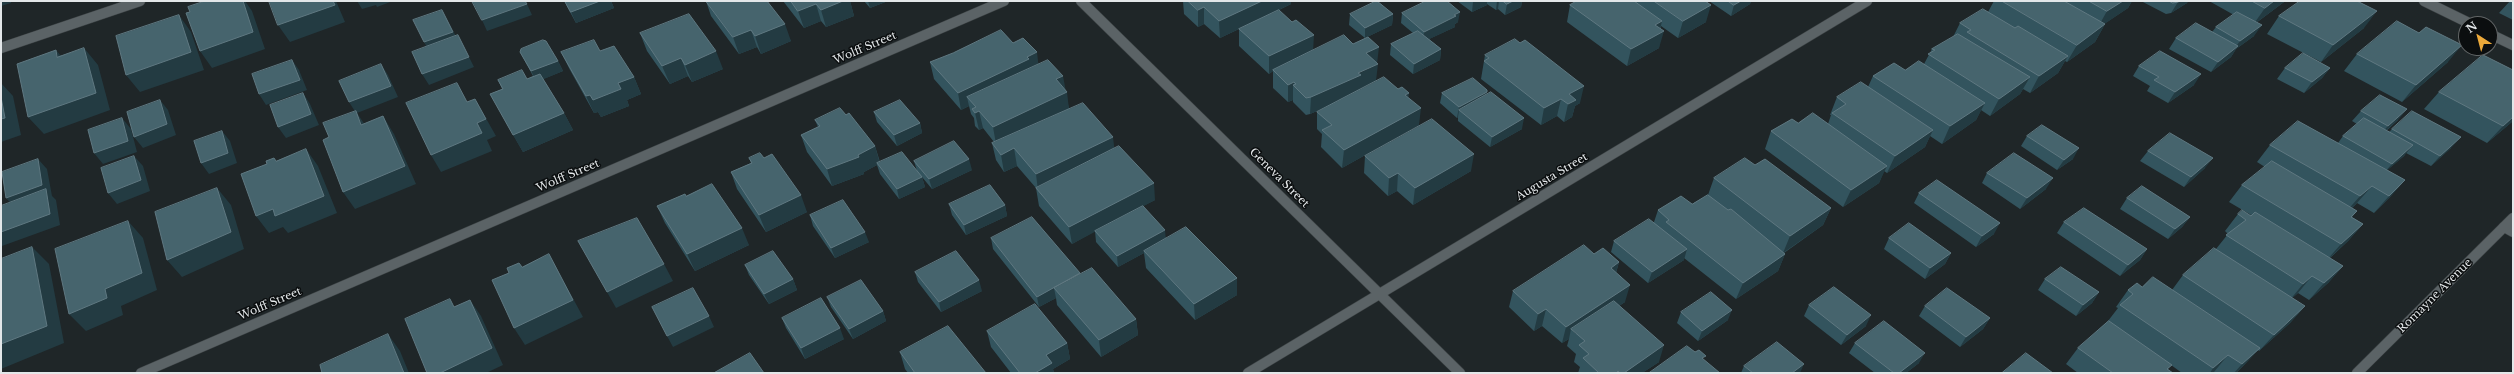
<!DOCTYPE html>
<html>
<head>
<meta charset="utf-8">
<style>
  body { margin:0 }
  #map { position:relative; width:2514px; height:374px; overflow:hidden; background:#1f2628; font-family:"Libre Baskerville",serif }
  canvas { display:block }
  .frame { position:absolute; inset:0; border:2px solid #e3e7e9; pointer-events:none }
  .north { position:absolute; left:2458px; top:16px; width:40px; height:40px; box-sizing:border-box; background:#0b0e0f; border:1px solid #616566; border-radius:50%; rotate:324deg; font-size:11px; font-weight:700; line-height:16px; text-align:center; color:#e3e7e9 }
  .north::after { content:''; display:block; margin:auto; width:14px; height:18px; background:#eca93a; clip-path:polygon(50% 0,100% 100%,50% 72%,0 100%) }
</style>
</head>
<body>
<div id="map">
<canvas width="2514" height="374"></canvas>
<div class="frame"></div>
<div class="north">N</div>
</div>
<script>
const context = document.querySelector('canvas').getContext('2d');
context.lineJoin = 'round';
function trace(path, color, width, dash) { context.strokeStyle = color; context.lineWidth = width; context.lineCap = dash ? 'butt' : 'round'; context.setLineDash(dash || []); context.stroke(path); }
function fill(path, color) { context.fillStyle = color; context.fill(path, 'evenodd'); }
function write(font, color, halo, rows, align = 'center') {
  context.font = font + ' "Libre Baskerville",serif'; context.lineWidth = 3; context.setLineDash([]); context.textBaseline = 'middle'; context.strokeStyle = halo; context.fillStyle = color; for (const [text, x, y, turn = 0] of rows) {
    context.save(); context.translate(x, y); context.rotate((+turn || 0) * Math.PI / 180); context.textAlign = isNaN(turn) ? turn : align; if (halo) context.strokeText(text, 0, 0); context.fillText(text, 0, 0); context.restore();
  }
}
const lane = new Path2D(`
  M 2504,227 L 2513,232`);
const street = new Path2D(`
  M 1081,1 L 1460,373
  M 2424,1 L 2471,24
  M 2490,34 L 2513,45
  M 1,48 L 140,1
  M 141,373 L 1004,1
  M 1248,373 L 1867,1
  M 2357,373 L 2513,218`);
const wall = new Path2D(`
  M 564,1 L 611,1 L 614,8 L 576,23 Z
  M 706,1 L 767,1 L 791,41 L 761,54 L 757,47 L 739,54 L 711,16 Z
  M 783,1 L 850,1 L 854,16 L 826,27 L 821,21 L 804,28 Z
  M 864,1 L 888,1 L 870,8 Z
  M 1183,1 L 1291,1 L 1291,4 L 1271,14 L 1360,89 L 1360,90 L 1409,98 L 1419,125 L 1342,168 L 1321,147 L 1322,134 L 1317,129 L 1317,112 L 1331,105 L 1310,114 L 1306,115 L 1293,102 L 1293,100 L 1288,102 L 1273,88 L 1273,71 L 1269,74 L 1239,46 L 1239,29 L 1220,38 L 1204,24 L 1198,27 L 1184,14 Z
  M 1457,1 L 1522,1 L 1521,7 L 1505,15 L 1498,9 L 1496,10 L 1487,4 L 1487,5 L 1472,12 Z
  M 1577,1 L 1707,1 L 1706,22 L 1678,38 L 1661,26 L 1659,48 L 1627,66 L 1567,22 L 1570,5 Z
  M 1709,1 L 1751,1 L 1750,4 L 1731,16 Z
  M 1994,1 L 2132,1 L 2128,8 L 2104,24 L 2105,24 L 2095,42 L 2067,62 L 2065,61 L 2058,73 L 2030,93 L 2023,89 L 2020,94 L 1990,116 L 1981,110 L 1976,120 L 1942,144 L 1930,136 L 1925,147 L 1887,173 L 1884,171 L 1879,183 L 1843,207 L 1765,149 L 1771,131 L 1798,123 L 1828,124 L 1831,115 L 1830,115 L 1837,97 L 1868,87 L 1873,76 L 1905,70 L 1924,64 L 1932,49 L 1953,37 L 1960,23 L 1988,12 Z
  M 2141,1 L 2188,1 L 2187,3 L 2171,13 L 2166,14 Z
  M 2209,1 L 2285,1 L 2284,2 L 2256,23 L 2254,36 L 2236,49 L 2231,57 L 2211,72 L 2169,49 L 2176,38 L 2212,32 L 2216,27 L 2234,15 Z
  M 2510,1 L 2513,1 L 2513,20 L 2499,13 Z
  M 1402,13 L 1458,22 L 1455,24 L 1455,27 L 1429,39 L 1441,49 L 1440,60 L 1413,74 L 1390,55 L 1391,44 L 1413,33 L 1401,23 Z
  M 1350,14 L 1393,14 L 1392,25 L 1365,38 L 1349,25 Z
  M 2279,16 L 2364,28 L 2321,62 L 2267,34 Z
  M 640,33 L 723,69 L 692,82 L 688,76 L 670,84 L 647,51 Z
  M 1013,43 L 1039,64 L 1065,90 L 1069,109 L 1115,149 L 1155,200 L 1143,206 L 1166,238 L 1237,278 L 1237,295 L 1195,320 L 1146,268 L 1144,253 L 1118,267 L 1096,242 L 1095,231 L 1072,244 L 1039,206 L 1036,188 L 1017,166 L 1004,172 L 996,160 L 992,143 L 994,142 L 983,128 L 979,130 L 975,126 L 974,118 L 971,114 L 969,106 L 961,110 L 934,79 L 930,62 Z
  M 600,51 L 634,77 L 641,94 L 627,100 L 629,106 L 601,117 L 598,112 L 594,113 L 570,70 L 561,52 Z
  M 520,52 L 558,61 L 563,71 L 543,79 L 564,113 L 573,130 L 523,152 L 490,94 L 502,89 L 498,80 L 527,79 L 533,76 Z
  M 2357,54 L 2448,62 L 2402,102 L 2344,71 Z
  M 1485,55 L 1580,103 L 1575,106 L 1572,117 L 1564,122 L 1557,116 L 1541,125 L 1481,79 Z
  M 2139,66 L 2194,85 L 2168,103 L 2147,91 L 2150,86 L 2133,76 Z
  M 2285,68 L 2330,68 L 2322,78 L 2304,93 L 2277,79 Z
  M 2439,92 L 2513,121 L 2487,143 L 2424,109 Z
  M 1442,93 L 1487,95 L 1522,129 L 1490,147 L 1458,121 L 1458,117 L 1457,118 L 1440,103 Z
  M 2361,111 L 2398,120 L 2386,131 L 2389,132 L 2392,129 L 2451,148 L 2431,166 L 2406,153 L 2404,156 L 2387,170 L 2405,180 L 2390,197 L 2374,213 L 2357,203 L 2352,208 L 2357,211 L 2352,217 L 2363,224 L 2348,241 L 2330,258 L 2343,266 L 2328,283 L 2309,300 L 2298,293 L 2292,298 L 2305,306 L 2290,323 L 2259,351 L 2258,350 L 2245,364 L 2236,373 L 2216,373 L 2214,372 L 2213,373 L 2182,373 L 2171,365 L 2168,369 L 2173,373 L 2078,373 L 2066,364 L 2078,348 L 2108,321 L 2118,308 L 2116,307 L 2128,290 L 2142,287 L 2172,290 L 2183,275 L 2216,249 L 2228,234 L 2225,231 L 2238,214 L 2251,215 L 2229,202 L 2242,185 L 2265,167 L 2257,162 L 2270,145 L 2338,143 L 2343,136 L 2357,124 L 2352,121 Z
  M 874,112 L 920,123 L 922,133 L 897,146 L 877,122 Z
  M 846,115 L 875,146 L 880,162 L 917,171 L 914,161 L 972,170 L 932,189 L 922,177 L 925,187 L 899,199 L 880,174 L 877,165 L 864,172 L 864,174 L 832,186 L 807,152 L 801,135 L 818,127 L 815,120 Z
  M 2027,136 L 2073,159 L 2057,170 L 2021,146 Z
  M 2148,151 L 2205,168 L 2184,187 L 2140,161 Z
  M 1365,156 L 1471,171 L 1413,205 L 1397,191 L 1388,196 L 1364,173 Z
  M 749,158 L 764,158 L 807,212 L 766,232 L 737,189 L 731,172 L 751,163 Z
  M 1755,165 L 1831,208 L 1823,225 L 1784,253 L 1785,254 L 1778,271 L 1736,299 L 1684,258 L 1684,260 L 1648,283 L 1611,252 L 1614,241 L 1654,222 L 1658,210 L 1692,204 L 1708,195 L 1714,178 Z
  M 1987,173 L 2046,189 L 2020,209 L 1982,183 Z
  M 1919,193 L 1994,234 L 1976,247 L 1914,203 Z
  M 686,196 L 749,245 L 695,271 L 665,223 L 657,206 Z
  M 2127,198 L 2190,217 L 2182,227 L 2168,239 L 2120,209 Z
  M 949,204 L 1005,205 L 1007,216 L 966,235 L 952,215 Z
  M 810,215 L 869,242 L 835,258 L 813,226 Z
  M 2064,222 L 2147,249 L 2140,260 L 2120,276 L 2057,233 Z
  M 991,238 L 1080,273 L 1080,274 L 1136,319 L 1138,335 L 1101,357 L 1057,305 L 1056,298 L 1039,307 L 993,249 Z
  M 1889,238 L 1951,253 L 1945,264 L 1925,279 L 1884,249 Z
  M 1594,254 L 1619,262 L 1616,273 L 1625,302 L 1619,306 L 1659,362 L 1642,373 L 1578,373 L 1580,367 L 1574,362 L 1576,354 L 1567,346 L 1569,339 L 1562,343 L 1542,326 L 1534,331 L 1509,307 L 1513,291 Z
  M 745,265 L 793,279 L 797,290 L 769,304 L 749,275 Z
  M 915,272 L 982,291 L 941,312 L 918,282 Z
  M 2045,279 L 2099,292 L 2092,303 L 2076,316 L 2038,290 Z
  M 827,297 L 883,311 L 886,321 L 853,339 L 831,307 Z
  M 1809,305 L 1866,326 L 1841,345 L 1804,316 Z
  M 1925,306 L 1990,318 L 1983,329 L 1960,347 L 1919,316 Z
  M 1681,312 L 1728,320 L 1698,341 L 1677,323 Z
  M 782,318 L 844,339 L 805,359 L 786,328 Z
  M 987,331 L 1067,343 L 1070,359 L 1053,369 L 1054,373 L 1011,373 L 991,347 Z
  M 1855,343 L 1919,363 L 1906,373 L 1875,373 L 1849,353 Z
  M 900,352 L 986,373 L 908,373 L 905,369 Z
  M 1744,366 L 1800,373 L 1741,373 Z`);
const shadedWall = new Path2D(`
  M 1,1 L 11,1 L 11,3 L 1,6 Z
  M 242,1 L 245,1 L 252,11 L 265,49 L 212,68 L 200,51 Z
  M 333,1 L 336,1 L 345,22 L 290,42 L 278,25 Z
  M 357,1 L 393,1 L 377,7 L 376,5 L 362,9 Z
  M 600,1 L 611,1 L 614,8 L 576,23 L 571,12 Z
  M 843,1 L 850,1 L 854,16 L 826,27 L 821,10 Z
  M 868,1 L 888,1 L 870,8 Z
  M 1262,1 L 1291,1 L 1291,4 L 1220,38 L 1219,21 Z
  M 1475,1 L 1487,1 L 1487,5 L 1472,12 L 1473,2 Z
  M 1497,1 L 1499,1 L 1498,9 L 1496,10 Z
  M 1513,1 L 1522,1 L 1521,7 L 1505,15 L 1507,4 Z
  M 1701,1 L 1707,1 L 1705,9 L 1711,5 L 1706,22 L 1678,38 L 1683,21 Z
  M 1741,1 L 1751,1 L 1750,4 L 1731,16 L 1734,5 Z
  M 2123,1 L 2132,1 L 2128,8 L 2097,29 L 2107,11 Z
  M 2180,1 L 2188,1 L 2187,3 L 2171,13 L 2178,2 Z
  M 2274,1 L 2285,1 L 2284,2 L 2253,25 L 2265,8 Z
  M 527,4 L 532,15 L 487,31 L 482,20 Z
  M 816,4 L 821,21 L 804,28 L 798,11 Z
  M 1204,7 L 1204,24 L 1198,27 L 1198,10 Z
  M 442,10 L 459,42 L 430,53 L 424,42 Z
  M 2377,11 L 2364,28 L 2321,62 L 2333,45 Z
  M 1460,12 L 1458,22 L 1455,24 L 1455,27 L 1423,42 L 1424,32 Z
  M 1393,14 L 1392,25 L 1365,38 L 1365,28 Z
  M 179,15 L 191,32 L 204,70 L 140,92 L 126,75 Z
  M 1662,21 L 1659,34 L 1664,31 L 1659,48 L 1627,66 L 1631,49 L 1655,25 Z
  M 785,24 L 791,41 L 761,54 L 755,36 Z
  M 2105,24 L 2095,42 L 2067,62 L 2077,45 Z
  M 2262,25 L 2254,36 L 2236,49 L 2231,57 L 2211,72 L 2218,62 L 2234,49 L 2240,41 Z
  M 751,30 L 757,47 L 739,54 L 733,37 Z
  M 458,35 L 474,67 L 429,85 L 422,74 Z
  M 1314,35 L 1313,52 L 1273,70 L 1273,71 L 1269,74 L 1269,56 Z
  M 2462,45 L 2448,62 L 2402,102 L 2416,85 Z
  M 1379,47 L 1377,64 L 1366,53 Z
  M 84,48 L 98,65 L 110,110 L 44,134 L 28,117 Z
  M 1441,49 L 1440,60 L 1413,74 L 1414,64 Z
  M 56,50 L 70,67 L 57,57 Z
  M 716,51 L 723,69 L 692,82 L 685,65 Z
  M 1037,52 L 1039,70 L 967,97 L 969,106 L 961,110 L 958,93 L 1027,57 Z
  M 2068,56 L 2058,73 L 2030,93 L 2039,76 Z
  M 681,58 L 688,76 L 670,84 L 662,66 Z
  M 292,60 L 299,70 L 307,90 L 266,105 L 259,94 Z
  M 558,61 L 563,71 L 537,82 L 531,71 Z
  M 381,64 L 388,75 L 398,97 L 357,113 L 367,128 L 361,125 L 356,113 L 349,102 Z
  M 1378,64 L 1376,81 L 1360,89 L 1360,92 L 1310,114 L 1311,97 Z
  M 2330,68 L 2322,78 L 2304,93 L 2312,82 Z
  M 2201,74 L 2194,85 L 2168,103 L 2175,92 Z
  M 1063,76 L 1066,92 L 1067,92 L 1069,109 L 996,144 L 993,127 L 1056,79 Z
  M 634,77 L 641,94 L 627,100 L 629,106 L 601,117 L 598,112 L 594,113 L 586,96 Z
  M 2030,77 L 2020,94 L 1990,116 L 1999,99 Z
  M 1294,82 L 1294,86 L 1293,85 L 1293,100 L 1288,102 L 1288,85 Z
  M 1,83 L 13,96 L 21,135 L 1,142 Z
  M 1584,86 L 1580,103 L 1575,106 L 1572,117 L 1564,122 L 1568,104 L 1569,94 Z
  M 1487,90 L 1486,101 L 1459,110 L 1458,117 L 1457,118 L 1459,107 Z
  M 303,93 L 310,104 L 319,125 L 286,138 L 278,127 Z
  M 1409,93 L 1407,110 L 1405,95 Z
  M 475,99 L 496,136 L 487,140 L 492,151 L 441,172 L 431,155 L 477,123 Z
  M 1561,99 L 1557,116 L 1541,125 L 1544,108 Z
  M 160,100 L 168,110 L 176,135 L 143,148 L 134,137 Z
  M 1985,103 L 1976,120 L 1942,144 L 1950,126 Z
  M 1421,108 L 1419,125 L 1342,168 L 1344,150 Z
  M 2407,109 L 2398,120 L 2379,136 L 2388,126 Z
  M 979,111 L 983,128 L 979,130 L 975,113 Z
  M 564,113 L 573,130 L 523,152 L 513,135 Z
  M 383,116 L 394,134 L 416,184 L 355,209 L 343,192 Z
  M 2513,117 L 2513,121 L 2487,143 L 2503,126 Z
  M 122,118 L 131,129 L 137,152 L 103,164 L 94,153 Z
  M 1524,118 L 1522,129 L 1490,147 L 1492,137 Z
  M 920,123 L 922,133 L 897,146 L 894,135 Z
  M 1933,130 L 1925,147 L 1887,173 L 1895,156 Z
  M 222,131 L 230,141 L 237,163 L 209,174 L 201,163 Z
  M 1113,137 L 1115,154 L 1038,191 L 1036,174 Z
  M 2461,137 L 2451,148 L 2431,166 L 2440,156 Z
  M 2413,145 L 2404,156 L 2383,174 L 2392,164 Z
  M 875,146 L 880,164 L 877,163 L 877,165 L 864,172 L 864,174 L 832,186 L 827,169 Z
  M 1014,148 L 1017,166 L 1004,172 L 1001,155 Z
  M 2079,148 L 2073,159 L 2057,170 L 2064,160 Z
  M 306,149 L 318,166 L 337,213 L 288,233 L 283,227 L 269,233 L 256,216 Z
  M 1474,154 L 1471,171 L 1413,205 L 1415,188 Z
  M 134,156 L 143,166 L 150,191 L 117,204 L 108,193 Z
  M 2213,158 L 2205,168 L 2184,187 L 2191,177 Z
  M 38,159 L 47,169 L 52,196 L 56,200 L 60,225 L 2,246 L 1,245 L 1,232 L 16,209 L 6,198 Z
  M 969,159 L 972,170 L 932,189 L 929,179 Z
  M 1887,166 L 1879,183 L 1843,207 L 1851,190 Z
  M 1398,173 L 1397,191 L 1388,196 L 1389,178 Z
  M 922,177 L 925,187 L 899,199 L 897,189 Z
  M 2053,178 L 2046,189 L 2020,209 L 2027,198 Z
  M 2405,180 L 2390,197 L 2374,213 L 2389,196 Z
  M 1154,183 L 1155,200 L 1072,244 L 1069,227 Z
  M 2372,186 L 2357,203 L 2345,213 L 2360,196 Z
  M 217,188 L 231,205 L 244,249 L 182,277 L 167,260 Z
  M 801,195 L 807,212 L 766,232 L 759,215 Z
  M 1005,205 L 1007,216 L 966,235 L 964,225 Z
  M 1831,208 L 1823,225 L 1783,253 L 1790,236 Z
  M 2190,217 L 2182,227 L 2168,239 L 2175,229 Z
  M 128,221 L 143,238 L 157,290 L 121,306 L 123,315 L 86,331 L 69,314 L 105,289 Z
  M 2000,223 L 1994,234 L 1976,247 L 1982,236 Z
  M 2363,224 L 2348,241 L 2326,261 L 2341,244 Z
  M 742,228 L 749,245 L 695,271 L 687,254 Z
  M 1165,230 L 1166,241 L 1144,251 L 1144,253 L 1118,267 L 1117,256 Z
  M 865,232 L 869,242 L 835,258 L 831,248 Z
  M 32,247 L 49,264 L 64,343 L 1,369 L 1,344 Z
  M 1687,249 L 1684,260 L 1648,283 L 1652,272 Z
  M 2147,249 L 2140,260 L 2120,276 L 2128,265 Z
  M 1951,253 L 1945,264 L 1925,279 L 1930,268 Z
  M 549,254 L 583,317 L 525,345 L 514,328 Z
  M 1785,254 L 1778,271 L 1736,299 L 1743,283 Z
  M 1619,262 L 1614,279 L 1611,268 Z
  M 664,264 L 673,281 L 616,308 L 607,292 Z
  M 2343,266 L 2328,283 L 2309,300 L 2324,283 Z
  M 1080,273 L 1081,284 L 1054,288 L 1056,298 L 1039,307 L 1037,297 Z
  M 2312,276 L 2298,293 L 2289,301 L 2303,284 Z
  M 1237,278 L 1237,295 L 1195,320 L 1194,304 Z
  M 793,279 L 797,290 L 769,304 L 764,294 Z
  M 979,280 L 982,291 L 941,312 L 939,302 Z
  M 1630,285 L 1625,302 L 1576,334 L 1571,329 L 1569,339 L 1562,343 L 1566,327 Z
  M 2099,292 L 2092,303 L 2076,316 L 2083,305 Z
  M 470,300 L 481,316 L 503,365 L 486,373 L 440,373 Z
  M 2305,306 L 2290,323 L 2259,351 L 2274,335 Z
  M 1546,309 L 1542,326 L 1534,331 L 1538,314 Z
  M 1732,310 L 1728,320 L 1698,341 L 1702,331 Z
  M 883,311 L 886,321 L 853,339 L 849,329 Z
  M 1871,315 L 1866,326 L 1841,345 L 1847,335 Z
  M 709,316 L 714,327 L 673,347 L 667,336 Z
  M 1990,318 L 1983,329 L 1960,347 L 1966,337 Z
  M 1136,319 L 1138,335 L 1101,357 L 1099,340 Z
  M 840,328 L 844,339 L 805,359 L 801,348 Z
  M 388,334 L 400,351 L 409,373 L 404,373 Z
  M 1067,343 L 1070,359 L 1053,369 L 1054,373 L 1035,373 L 1046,355 Z
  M 1664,345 L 1659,362 L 1642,373 L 1624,373 Z
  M 2260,348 L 2245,364 L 2236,373 L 2234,373 L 2242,364 Z
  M 1925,353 L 1919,363 L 1906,373 L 1899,373 Z
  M 2228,355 L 2214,372 L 2213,373 L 2210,373 L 2213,368 Z
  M 1804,364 L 1800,373 L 1792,373 Z`);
const building = new Path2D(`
  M 205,1 L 243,1 L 253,32 L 200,51 L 186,13 L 190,12 L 188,7 Z
  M 269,1 L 333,1 L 335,5 L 278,25 Z
  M 472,1 L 525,1 L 527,4 L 482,20 Z
  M 565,1 L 600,1 L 571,12 Z
  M 706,1 L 767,1 L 785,24 L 755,36 L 751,30 L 733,37 Z
  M 791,1 L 843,1 L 821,10 L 816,4 L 798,11 Z
  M 1188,1 L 1262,1 L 1219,21 L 1204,7 L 1198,10 Z
  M 1376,1 L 1377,1 L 1393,14 L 1365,28 L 1350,14 Z
  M 1426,1 L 1447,1 L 1460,12 L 1454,15 L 1456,16 L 1424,32 L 1402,13 Z
  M 1503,1 L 1513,1 L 1507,4 Z
  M 1577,1 L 1634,1 L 1662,21 L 1655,25 L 1664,31 L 1631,49 L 1570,5 Z
  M 1654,1 L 1705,1 L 1711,5 L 1683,21 Z
  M 1728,1 L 1741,1 L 1734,5 Z
  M 2002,1 L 2064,1 L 2105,24 L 2077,45 Z
  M 2089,1 L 2123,1 L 2107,11 Z
  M 2169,1 L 2180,1 L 2178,2 L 2173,3 Z
  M 2252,1 L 2274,1 L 2265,8 Z
  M 2300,1 L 2357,1 L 2377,11 L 2333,45 L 2279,16 Z
  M 1983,9 L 2015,28 L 2018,26 L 2068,56 L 2039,76 L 1967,32 L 1971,30 L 1960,23 Z
  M 442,10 L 453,32 L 424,42 L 413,20 Z
  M 1279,10 L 1292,22 L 1296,20 L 1314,35 L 1269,56 L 1239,29 Z
  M 2237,12 L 2262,25 L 2240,41 L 2216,27 Z
  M 689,14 L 716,51 L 685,65 L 681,58 L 662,66 L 640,33 Z
  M 179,15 L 191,52 L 126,75 L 116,36 Z
  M 2397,21 L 2419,33 L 2426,27 L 2462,45 L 2416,85 L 2357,54 Z
  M 2196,23 L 2238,46 L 2218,62 L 2176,38 Z
  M 1001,30 L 1013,43 L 1023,38 L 1037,52 L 1027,57 L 1029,59 L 958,93 L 930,62 L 953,53 Z
  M 1418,31 L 1441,49 L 1414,64 L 1391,44 Z
  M 1958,34 L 2030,77 L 1999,99 L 1928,54 L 1935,50 L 1932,49 Z
  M 458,35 L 469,57 L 422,74 L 412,52 Z
  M 1344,35 L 1353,44 L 1368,37 L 1379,47 L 1366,53 L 1378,64 L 1358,73 L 1361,75 L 1311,97 L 1306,98 L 1293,85 L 1296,84 L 1294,82 L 1288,85 L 1273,70 Z
  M 1515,39 L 1520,43 L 1525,40 L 1584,86 L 1569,94 L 1576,100 L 1568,104 L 1561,99 L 1544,108 L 1484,61 L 1489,58 L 1485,55 Z
  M 543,40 L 546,41 L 558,61 L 531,71 L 520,52 L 521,49 Z
  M 594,40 L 600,51 L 614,46 L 634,77 L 618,83 L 621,89 L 593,100 L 590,95 L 586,96 L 561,52 Z
  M 84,48 L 96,93 L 28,117 L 17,64 L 56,50 L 57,57 Z
  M 2160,51 L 2201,74 L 2175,92 L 2154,80 L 2159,77 L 2139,66 Z
  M 2303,53 L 2330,68 L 2312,82 L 2285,68 Z
  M 2483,55 L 2513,70 L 2513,117 L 2503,126 L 2439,92 Z
  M 292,60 L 300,80 L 259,94 L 252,74 Z
  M 1048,60 L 1063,76 L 1056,79 L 1067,92 L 993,127 L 979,111 L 975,113 L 972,109 L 976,107 L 967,97 Z
  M 1919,61 L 1985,103 L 1950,126 L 1873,76 L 1894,63 L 1905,70 Z
  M 381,64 L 391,86 L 349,102 L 339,81 Z
  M 522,70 L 527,79 L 540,74 L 564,113 L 513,135 L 490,94 L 503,89 L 498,80 Z
  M 1384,77 L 1398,89 L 1402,87 L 1409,93 L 1405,95 L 1421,108 L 1344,150 L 1322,130 L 1332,125 L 1317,112 Z
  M 1473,78 L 1487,90 L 1487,92 L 1459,107 L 1442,93 Z
  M 1861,82 L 1933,130 L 1895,156 L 1832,113 L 1846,104 L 1837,97 Z
  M 457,83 L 467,102 L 475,99 L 486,119 L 477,123 L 482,133 L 431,155 L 406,103 Z
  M 1491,92 L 1524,118 L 1492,137 L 1459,110 Z
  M 303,93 L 311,114 L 278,127 L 270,105 Z
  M 2380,95 L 2407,109 L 2388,126 L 2361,111 Z
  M 1,97 L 5,118 L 1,119 Z
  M 160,100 L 167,124 L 134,137 L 127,112 Z
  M 900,100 L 920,123 L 894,135 L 874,112 Z
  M 1083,103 L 1113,137 L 1036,174 L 1014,148 L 1001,155 L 992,143 Z
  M 840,108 L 846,115 L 849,113 L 875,146 L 858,155 L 859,157 L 827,169 L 801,135 L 820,126 L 815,120 Z
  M 356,111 L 361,125 L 383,116 L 405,166 L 343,192 L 323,140 L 329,137 L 323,123 Z
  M 2412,111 L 2461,137 L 2440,156 L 2392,129 Z
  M 1813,113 L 1887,166 L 1851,190 L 1771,131 L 1792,119 L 1798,123 Z
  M 122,118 L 128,141 L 94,153 L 88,130 Z
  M 2364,118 L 2413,145 L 2392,164 L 2343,136 Z
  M 1432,119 L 1474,154 L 1415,188 L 1398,173 L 1389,178 L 1365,156 Z
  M 2298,121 L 2405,180 L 2389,196 L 2372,186 L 2360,196 L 2270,145 Z
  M 2042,125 L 2079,148 L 2064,160 L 2027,136 Z
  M 222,131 L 228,153 L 201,163 L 194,141 Z
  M 2170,133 L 2213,158 L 2191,177 L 2148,151 Z
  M 954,141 L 969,159 L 929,179 L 914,161 Z
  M 1119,146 L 1154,183 L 1069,227 L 1036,188 Z
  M 306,149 L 324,196 L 275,216 L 273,209 L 256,216 L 241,174 L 267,164 L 266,161 L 274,158 L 276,161 Z
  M 902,152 L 922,177 L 897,189 L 877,163 Z
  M 760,153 L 764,158 L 772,154 L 801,195 L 759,215 L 731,172 L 752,163 L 749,158 Z
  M 2014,153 L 2053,178 L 2027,198 L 1987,173 Z
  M 134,156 L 141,180 L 108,193 L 101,168 Z
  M 1745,158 L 1755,165 L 1765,159 L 1831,208 L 1790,236 L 1714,178 Z
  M 38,159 L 42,185 L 6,198 L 2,172 Z
  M 2272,161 L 2357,211 L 2351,217 L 2363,224 L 2341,244 L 2242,185 Z
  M 1937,180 L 2000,223 L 1982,236 L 1919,193 Z
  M 712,184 L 742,228 L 687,254 L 657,206 L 685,194 L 686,196 Z
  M 990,185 L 1005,205 L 964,225 L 949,204 Z
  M 2142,186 L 2190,217 L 2175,229 L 2127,198 Z
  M 217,188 L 231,232 L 167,260 L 155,212 Z
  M 46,189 L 50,214 L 1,232 L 1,206 Z
  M 1708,195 L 1728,210 L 1731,209 L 1785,254 L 1743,283 L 1666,222 L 1669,220 L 1658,210 L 1681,196 L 1692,204 Z
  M 843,200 L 865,232 L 831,248 L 810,215 Z
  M 1143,206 L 1165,230 L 1117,256 L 1095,231 Z
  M 2084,208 L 2147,249 L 2128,265 L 2064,222 Z
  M 2242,210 L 2251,216 L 2255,212 L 2343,266 L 2324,283 L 2312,276 L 2303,284 L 2226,235 L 2246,220 L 2238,214 Z
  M 1032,217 L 1080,273 L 1037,297 L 991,238 Z
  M 637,218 L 664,264 L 607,292 L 578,241 Z
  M 1649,219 L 1687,249 L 1652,272 L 1614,241 Z
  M 128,221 L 142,273 L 105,289 L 107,298 L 69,314 L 55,249 Z
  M 1909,223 L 1951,253 L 1930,268 L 1889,238 Z
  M 1186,227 L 1237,278 L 1194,304 L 1144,251 Z
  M 1584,245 L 1594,254 L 1603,248 L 1619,262 L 1611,268 L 1630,285 L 1566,327 L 1546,309 L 1538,314 L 1513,291 Z
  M 32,247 L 47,326 L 1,344 L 1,259 Z
  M 2214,248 L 2305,306 L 2274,335 L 2183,275 Z
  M 773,251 L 793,279 L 764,294 L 745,265 Z
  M 956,251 L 979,280 L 939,302 L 915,272 Z
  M 549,254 L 573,300 L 514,328 L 492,280 L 509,273 L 507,268 L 519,263 L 522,267 Z
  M 2061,267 L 2099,292 L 2083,305 L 2045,279 Z
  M 1092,268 L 1136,319 L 1099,340 L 1054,288 Z
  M 2153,277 L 2260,348 L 2242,364 L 2228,355 L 2213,368 L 2120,305 L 2133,294 L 2128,290 L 2137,283 L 2142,287 Z
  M 861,280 L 883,311 L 849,329 L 827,297 Z
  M 1834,287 L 1871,315 L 1847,335 L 1809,305 Z
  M 693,288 L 709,316 L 667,336 L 652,307 Z
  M 1947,288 L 1990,318 L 1966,337 L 1925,306 Z
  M 1711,292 L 1732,310 L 1702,331 L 1681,312 Z
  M 821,298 L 840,328 L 801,348 L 782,318 Z
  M 450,299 L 454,307 L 470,300 L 492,348 L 440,373 L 427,373 L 405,319 Z
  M 1614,301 L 1664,345 L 1624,373 L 1620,373 L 1618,371 L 1616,373 L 1599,373 L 1583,358 L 1589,354 L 1579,345 L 1585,341 L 1571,329 Z
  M 1035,304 L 1067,343 L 1046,355 L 1052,363 L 1035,373 L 1020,373 L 987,331 Z
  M 1884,321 L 1925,353 L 1899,373 L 1894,373 L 1855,343 Z
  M 2109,321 L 2172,365 L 2167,369 L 2173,373 L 2113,373 L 2078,348 Z
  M 948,326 L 986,373 L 915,373 L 900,352 Z
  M 388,334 L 404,373 L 322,373 L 320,365 Z
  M 1777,342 L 1804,364 L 1792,373 L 1753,373 L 1744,366 Z
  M 1687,346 L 1695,352 L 1699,350 L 1706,356 L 1702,358 L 1720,373 L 1649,373 Z
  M 750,353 L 764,373 L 714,373 Z
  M 2026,353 L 2053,373 L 2002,373 Z`);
const streetNames = [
  ["Wolff Street",865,48,-23],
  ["Wolff Street",568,176,-23],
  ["Augusta Street",1552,177,-31],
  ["Geneva Street",1279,178,45],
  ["Romayne Avenue",2435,296,-45],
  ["Wolff Street",270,304,-23]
];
trace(lane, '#3d4345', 11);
trace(street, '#3d4345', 11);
trace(lane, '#5b6366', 10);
trace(street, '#5b6366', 10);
fill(wall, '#33545e');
fill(shadedWall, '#233b42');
fill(building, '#46646d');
trace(building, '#5f7881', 1);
write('11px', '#e3e7e9', '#0b0e0f', streetNames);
</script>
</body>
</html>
